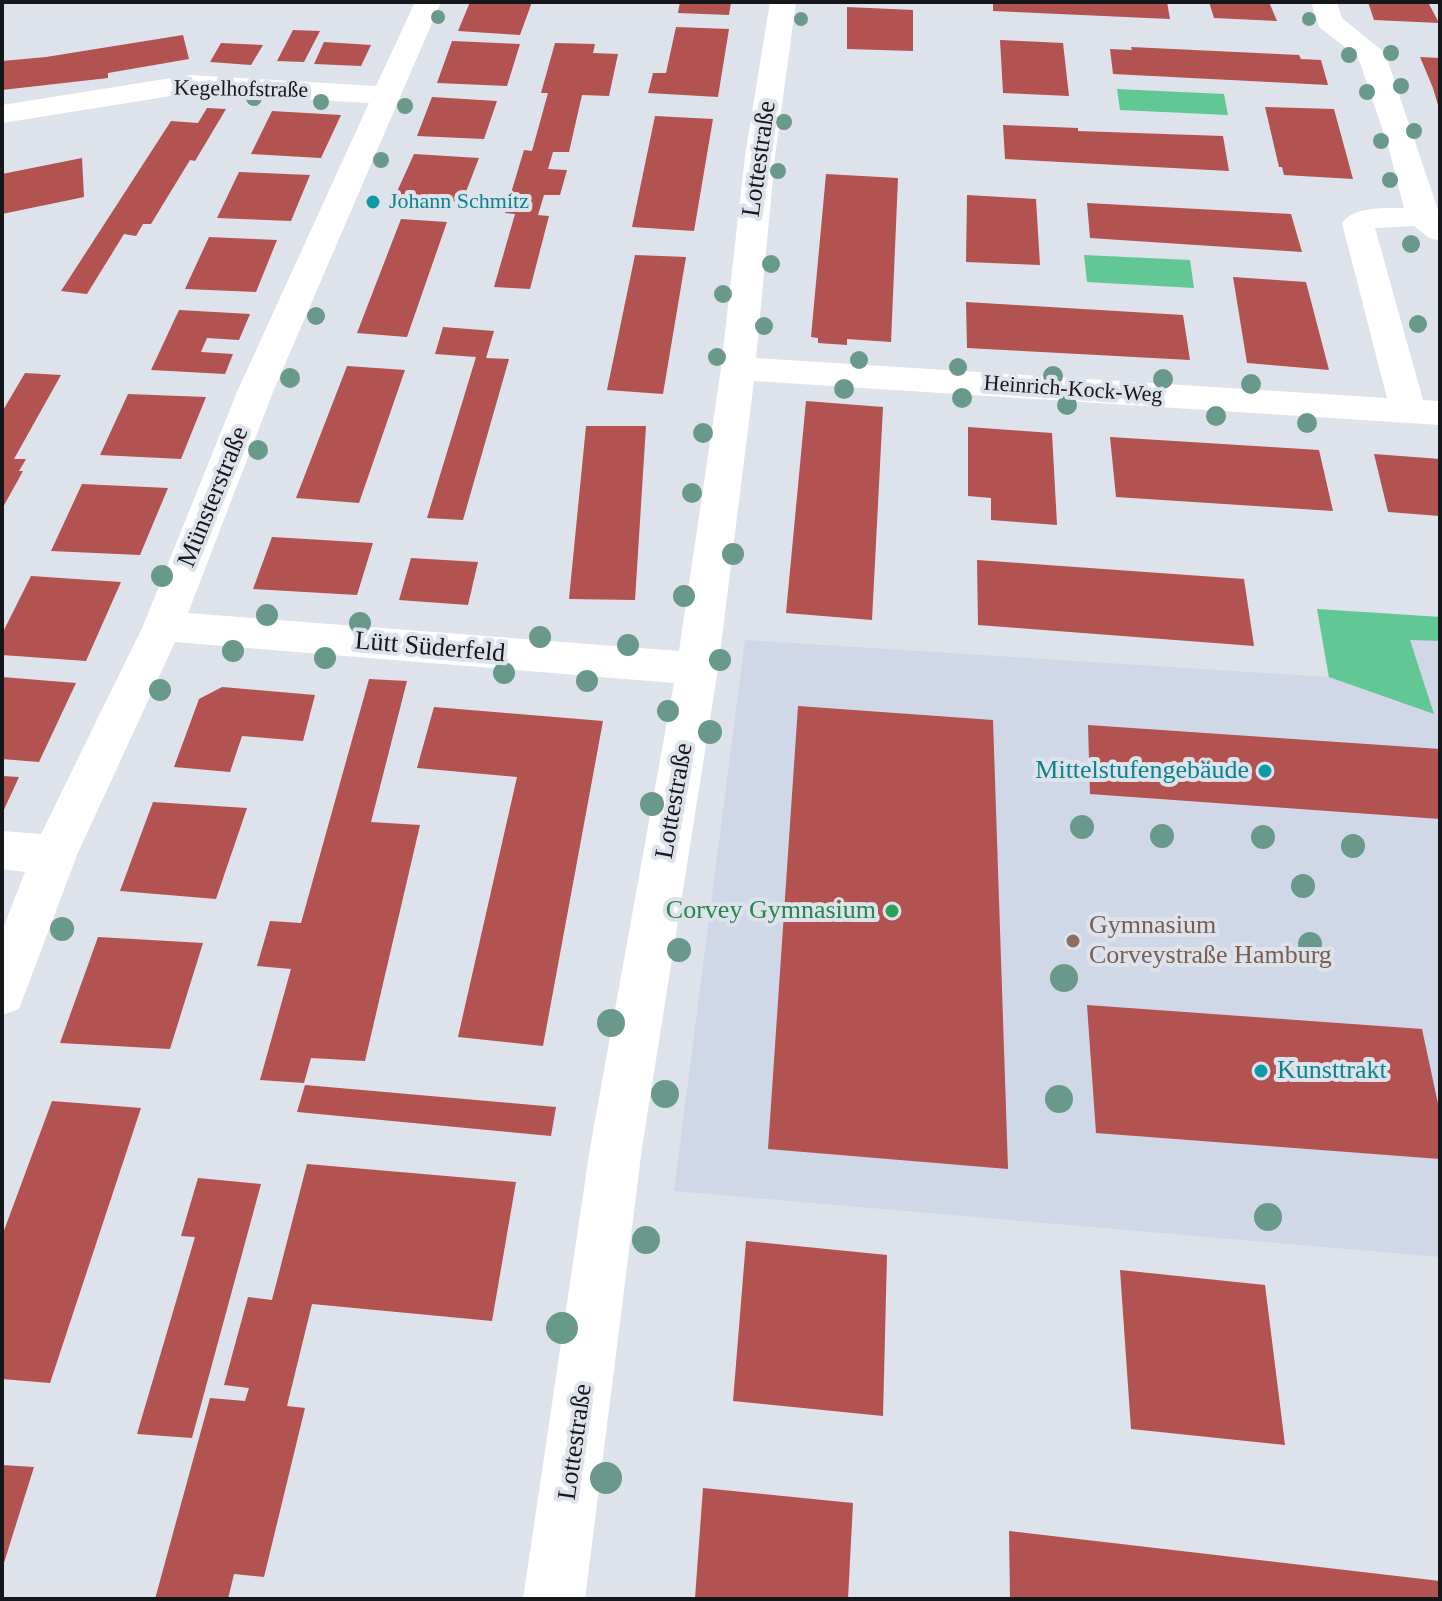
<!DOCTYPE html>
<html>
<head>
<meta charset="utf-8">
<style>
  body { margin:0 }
  #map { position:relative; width:1442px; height:1601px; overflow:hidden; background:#dee2ea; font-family:Georgia,serif }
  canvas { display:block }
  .frame { position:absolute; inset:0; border:4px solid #16171a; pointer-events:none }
</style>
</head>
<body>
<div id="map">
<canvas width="1442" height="1601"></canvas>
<div class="frame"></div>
</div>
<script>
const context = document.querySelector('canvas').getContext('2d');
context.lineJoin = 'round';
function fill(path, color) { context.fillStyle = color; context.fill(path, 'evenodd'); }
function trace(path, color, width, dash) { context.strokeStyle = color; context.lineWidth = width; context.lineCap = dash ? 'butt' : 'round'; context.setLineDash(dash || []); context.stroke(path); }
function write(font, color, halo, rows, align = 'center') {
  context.font = font + ' Georgia,serif'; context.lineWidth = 8; context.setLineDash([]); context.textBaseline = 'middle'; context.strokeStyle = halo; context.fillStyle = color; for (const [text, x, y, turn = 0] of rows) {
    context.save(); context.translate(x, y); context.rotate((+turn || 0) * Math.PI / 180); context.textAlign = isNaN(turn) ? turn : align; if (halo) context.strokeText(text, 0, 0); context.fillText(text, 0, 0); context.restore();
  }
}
const built = new Path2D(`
  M 1317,609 L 1440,617 L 1440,1257 L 674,1191 L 745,640 L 1328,677 Z`);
const green = new Path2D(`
  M 1117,89 L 1224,94 L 1228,115 L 1120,110 Z
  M 1084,255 L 1190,260 L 1194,288 L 1087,282 Z
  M 1317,609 L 1440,617 L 1440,641 L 1410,640 L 1434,714 L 1329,677 Z`);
const building = new Path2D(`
  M 470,2 L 532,2 L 520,35 L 458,31 Z
  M 680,2 L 731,2 L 729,15 L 678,13 Z
  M 993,2 L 1167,2 L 1170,19 L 993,11 Z
  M 1209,2 L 1269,2 L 1277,21 L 1214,18 Z
  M 1368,2 L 1428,2 L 1439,23 L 1374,20 Z
  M 847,7 L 913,10 L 913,51 L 847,49 Z
  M 676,27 L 729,29 L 718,97 L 648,93 L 653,73 L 666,73 Z
  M 293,30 L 320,31 L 304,62 L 277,61 Z
  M 183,35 L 189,59 L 108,73 L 108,78 L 2,90 L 2,61 L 46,57 Z
  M 1000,40 L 1063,43 L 1069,96 L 1003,93 Z
  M 452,41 L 520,44 L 507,86 L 437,83 Z
  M 324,42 L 371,45 L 361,66 L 314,64 Z
  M 221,43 L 263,45 L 251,65 L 210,62 Z
  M 555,43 L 595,44 L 593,53 L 618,54 L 609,96 L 582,95 L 569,152 L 553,152 L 548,169 L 567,170 L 560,195 L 544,195 L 538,215 L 549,216 L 530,289 L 494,287 L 515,214 L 505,213 L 524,150 L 532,151 L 548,93 L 541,93 Z
  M 1131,47 L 1299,55 L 1301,59 L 1321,60 L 1328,85 L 1113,74 L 1110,49 L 1132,50 Z
  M 1420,57 L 1440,58 L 1440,112 L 1433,88 Z
  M 432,97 L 497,101 L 484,139 L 417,136 Z
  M 1265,107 L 1334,109 L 1353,179 L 1284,175 L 1282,167 L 1279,167 Z
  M 207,108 L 226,109 L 195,161 L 190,160 L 151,224 L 143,224 L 136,236 L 124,234 L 87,294 L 61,291 L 171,121 L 198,123 Z
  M 272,111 L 341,115 L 321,158 L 251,154 Z
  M 655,116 L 713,119 L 694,231 L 632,227 Z
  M 1003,125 L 1078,128 L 1078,131 L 1223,136 L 1229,171 L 1005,159 Z
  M 414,154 L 479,158 L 462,202 L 395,196 Z
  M 82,158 L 84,197 L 2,214 L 2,174 Z
  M 239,172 L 310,175 L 291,221 L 217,218 Z
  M 826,174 L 898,178 L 891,342 L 847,339 L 847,345 L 818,343 L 818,338 L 811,337 Z
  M 967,195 L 1036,199 L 1040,265 L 966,262 Z
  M 1087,203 L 1291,214 L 1302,252 L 1090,238 Z
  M 401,219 L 447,222 L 407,337 L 357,333 Z
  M 209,237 L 277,240 L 256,292 L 185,289 Z
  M 635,255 L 686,257 L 663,394 L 607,390 Z
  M 1233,277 L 1306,282 L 1329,370 L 1247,363 Z
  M 966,302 L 1183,315 L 1190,360 L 967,348 Z
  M 179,310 L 250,314 L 239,340 L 207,338 L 201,352 L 233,354 L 225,374 L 151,370 Z
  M 443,327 L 494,331 L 486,358 L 509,359 L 463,520 L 427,518 L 476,357 L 435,354 Z
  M 347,366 L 405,370 L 359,503 L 296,498 Z
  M 25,373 L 61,375 L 14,459 L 26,459 L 19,471 L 23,471 L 2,509 L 2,412 Z
  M 128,394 L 206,397 L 181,459 L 100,455 Z
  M 806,401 L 883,407 L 872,620 L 786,613 Z
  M 586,426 L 646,426 L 635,600 L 569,599 Z
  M 968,427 L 1052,433 L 1057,525 L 991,520 L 991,498 L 968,496 Z
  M 1110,437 L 1319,450 L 1333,511 L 1116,497 Z
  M 1374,454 L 1440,459 L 1440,516 L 1388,512 Z
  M 82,484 L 168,488 L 140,555 L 51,551 Z
  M 272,537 L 373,543 L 357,595 L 253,589 Z
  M 411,558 L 478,562 L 468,605 L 399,600 Z
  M 977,560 L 1244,579 L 1254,646 L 978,625 Z
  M 31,576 L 121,582 L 86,661 L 2,655 L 2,634 Z
  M 2,677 L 76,683 L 39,762 L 2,759 Z
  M 369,679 L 407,681 L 371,822 L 420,825 L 365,1061 L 311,1058 L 304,1083 L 260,1080 L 291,969 L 257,966 L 270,921 L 301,923 Z
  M 222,687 L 315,695 L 303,741 L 242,736 L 230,772 L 174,767 L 199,699 Z
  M 798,706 L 993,720 L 1008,1169 L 768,1149 Z
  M 434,707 L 603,721 L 543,1046 L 458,1037 L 517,777 L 417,768 Z
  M 1088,725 L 1440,749 L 1440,819 L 1090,794 Z
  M 2,776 L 19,777 L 2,814 Z
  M 153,802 L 247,808 L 216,899 L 120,891 Z
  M 98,937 L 203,943 L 170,1049 L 60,1043 Z
  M 1087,1005 L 1422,1029 L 1440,1113 L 1440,1159 L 1096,1133 Z
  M 305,1085 L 556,1107 L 551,1136 L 297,1112 Z
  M 52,1101 L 141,1108 L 50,1383 L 2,1379 L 2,1236 Z
  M 307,1164 L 516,1182 L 492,1321 L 312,1304 L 287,1406 L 305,1408 L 264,1577 L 234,1574 L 228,1599 L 155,1599 L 210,1398 L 245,1401 L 249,1388 L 224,1385 L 248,1297 L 272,1300 Z
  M 198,1178 L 261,1184 L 192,1438 L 137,1434 L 195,1237 L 181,1236 Z
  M 746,1241 L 887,1255 L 883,1416 L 733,1401 Z
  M 1120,1270 L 1265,1285 L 1285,1445 L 1131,1429 Z
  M 2,1465 L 34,1467 L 3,1566 L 2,1566 Z
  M 703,1488 L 853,1503 L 848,1599 L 695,1598 Z
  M 1009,1531 L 1440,1581 L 1440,1599 L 1010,1599 Z`);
const minor = new Path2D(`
  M 415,2 L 441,2 L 273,392 L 188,613 L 679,651 L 721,368 L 745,156 L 770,2 L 796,2 L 775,156 L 756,358 L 1387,398 L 1342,223 C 1354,206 1385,208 1404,208 L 1389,149 L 1358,57 L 1319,27 L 1311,2 L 1337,2 L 1342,18 L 1385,53 L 1440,216 L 1440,241 L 1429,238 L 1414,226 L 1375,228 L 1423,400 L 1440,401 L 1440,425 L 754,381 L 718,669 L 642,1148 L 585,1599 L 523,1599 L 590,1148 L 674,683 L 175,642 L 77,855 L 19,1009 L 2,1015 L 2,931 L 25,872 L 2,869 L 2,831 L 41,834 L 143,626 L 237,392 L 369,103 L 190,93 L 2,123 L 2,105 L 190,75 L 376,86 Z`);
const trees = [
  [438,17,7],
  [801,19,7],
  [1309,19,7],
  [1391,53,8],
  [1349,55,8],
  [1401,86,8],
  [1367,92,8],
  [254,98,8],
  [321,102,8],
  [405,106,8],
  [784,122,8],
  [1414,131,8],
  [1381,141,8],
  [381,160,8],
  [778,171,8],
  [1390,180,8],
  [1411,244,9],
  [771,264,9],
  [723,294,9],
  [316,316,9],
  [1418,324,9],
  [764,326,9],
  [717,357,9],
  [859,360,9],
  [958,367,9],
  [1053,376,10],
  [290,378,10],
  [1163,379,10],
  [1251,384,10],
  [844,389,10],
  [962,398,10],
  [1067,405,10],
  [1216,416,10],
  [1307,423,10],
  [703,433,10],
  [258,450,10],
  [692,493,10],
  [733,554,11],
  [162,576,11],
  [684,596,11],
  [267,615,11],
  [360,623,11],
  [540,637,11],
  [628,645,11],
  [233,651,11],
  [325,658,11],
  [720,660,11],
  [504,673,11],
  [587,681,11],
  [160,690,11],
  [668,711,11],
  [710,732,12],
  [652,804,12],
  [1082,827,12],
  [1162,836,12],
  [1263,837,12],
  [1353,846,12],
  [1303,886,12],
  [62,929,12],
  [1310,944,12],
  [679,950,12],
  [1064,978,14],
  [611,1023,14],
  [665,1094,14],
  [1059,1099,14],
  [1268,1217,14],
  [646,1240,14],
  [562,1328,16],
  [606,1478,16]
];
const markers = [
  [373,202,8,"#0f9aa8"],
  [1265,771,8,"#0f9aa8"],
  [892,911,8,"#2e9e5b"],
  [1073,941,8,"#8d6e63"],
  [1261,1071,8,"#0f9aa8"]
];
const farStreetnames = [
  ["Kegelhofstraße",241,90,1],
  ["Heinrich-Kock-Weg",1073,390,4]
];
const farCulturenames = [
  ["Johann Schmitz",389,202]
];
const streetNames = [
  ["Lottestraße",760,159,-82],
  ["Münsterstraße",214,497,-68],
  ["Lütt Süderfeld",430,648,5],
  ["Lottestraße",675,801,-80],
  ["Lottestraße",576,1442,-82]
];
const cultureNames = [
  ["Mittelstufengebäude",1249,771],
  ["Kunsttrakt",1277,1071,"left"]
];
const leisureNames = [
  ["Corvey Gymnasium",876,911]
];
const educationNames = [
  ["Gymnasium",1089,926],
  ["Corveystraße Hamburg",1089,956]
];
fill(built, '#d0d7e6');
fill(green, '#61c795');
fill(building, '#b25251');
fill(minor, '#fff');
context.fillStyle = '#69998a';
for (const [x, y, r] of trees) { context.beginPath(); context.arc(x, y, r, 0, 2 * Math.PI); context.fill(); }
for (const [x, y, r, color] of markers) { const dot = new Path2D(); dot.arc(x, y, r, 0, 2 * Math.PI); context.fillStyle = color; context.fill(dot); trace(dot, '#dee2ea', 3); }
write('22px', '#16171a', '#dee2ea', farStreetnames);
write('22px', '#0d838f', '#dee2ea', farCulturenames, 'left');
write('26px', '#16171a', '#dee2ea', streetNames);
write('26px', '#0d838f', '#dee2ea', cultureNames, 'right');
write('26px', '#27864d', '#dee2ea', leisureNames, 'right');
write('26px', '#785e54', '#dee2ea', educationNames, 'left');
</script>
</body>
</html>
